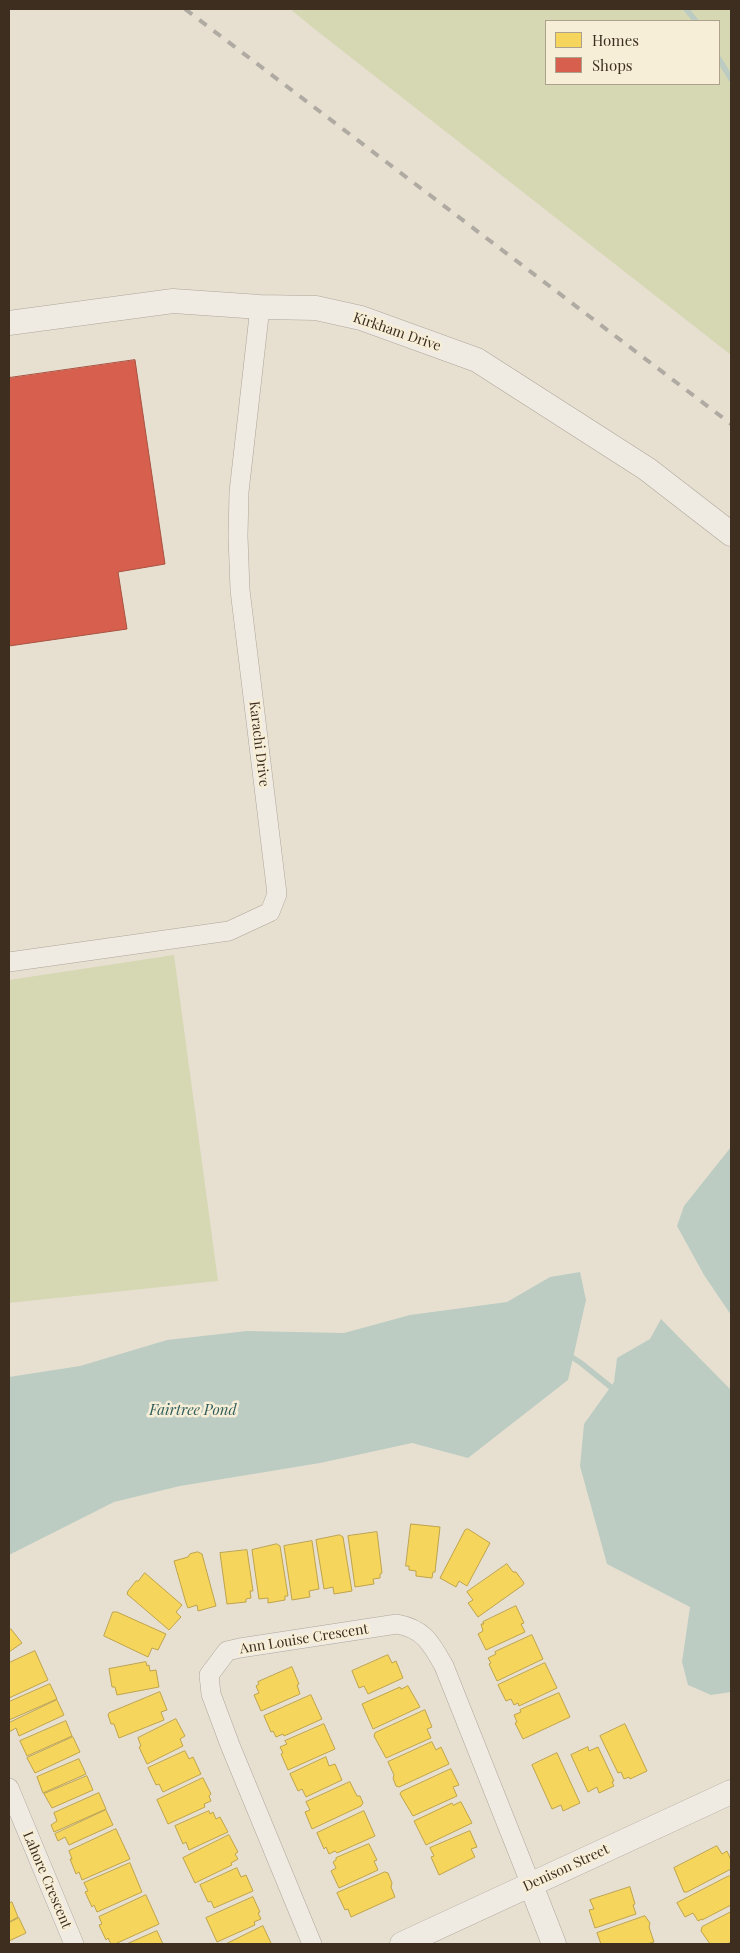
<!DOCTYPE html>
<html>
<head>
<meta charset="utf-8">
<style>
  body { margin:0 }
  #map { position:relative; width:740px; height:1953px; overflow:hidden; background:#e7e0d1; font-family:"Playfair Display",serif }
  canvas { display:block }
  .frame { position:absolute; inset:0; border:10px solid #3d2e20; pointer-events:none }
  .legend { position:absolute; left:545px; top:20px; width:175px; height:65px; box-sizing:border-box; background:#f7eed8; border:1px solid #ada18e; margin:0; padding:6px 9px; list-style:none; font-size:15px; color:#3d2e20 }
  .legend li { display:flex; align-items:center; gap:10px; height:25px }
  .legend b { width:25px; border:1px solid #ada18e }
</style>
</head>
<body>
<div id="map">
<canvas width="740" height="1953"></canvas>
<div class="frame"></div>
<ul class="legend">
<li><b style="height:14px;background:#f6d55c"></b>Homes</li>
<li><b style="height:14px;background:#d6604d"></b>Shops</li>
</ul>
</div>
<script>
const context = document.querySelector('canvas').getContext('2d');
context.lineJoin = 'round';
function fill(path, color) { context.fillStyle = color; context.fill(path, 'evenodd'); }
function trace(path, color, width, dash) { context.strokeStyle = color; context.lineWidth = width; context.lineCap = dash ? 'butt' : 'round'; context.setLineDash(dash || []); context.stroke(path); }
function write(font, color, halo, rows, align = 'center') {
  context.font = font + ' "Playfair Display",serif'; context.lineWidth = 5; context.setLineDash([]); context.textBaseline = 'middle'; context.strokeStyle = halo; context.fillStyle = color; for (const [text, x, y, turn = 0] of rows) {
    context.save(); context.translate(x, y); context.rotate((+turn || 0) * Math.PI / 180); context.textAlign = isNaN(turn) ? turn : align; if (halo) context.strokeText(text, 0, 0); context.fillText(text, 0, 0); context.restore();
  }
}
const green = new Path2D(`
  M 290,9 L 731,9 L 731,355 L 312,27 ZM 546,21 L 719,21 L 719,84 L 546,84 Z
  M 174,955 L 218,1281 L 9,1303 L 9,980 Z`);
const water = new Path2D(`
  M 731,1147 L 731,1315 L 704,1275 L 677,1226 L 684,1206 Z
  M 580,1272 L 586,1300 L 568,1380 L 468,1458 L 412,1443 L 320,1463 L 180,1486 L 114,1502 L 9,1555 L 9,1377 L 80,1366 L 167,1340 L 247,1331 L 344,1333 L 410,1315 L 507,1302 L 550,1277 Z
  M 661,1319 L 731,1390 L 731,1692 L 711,1695 L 688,1685 L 682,1662 L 690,1607 L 607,1564 L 580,1466 L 584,1424 L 614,1382 L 617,1358 L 650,1339 Z`);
const homes = new Path2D(`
  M 411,1524 L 440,1527 L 435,1572 L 433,1572 L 432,1578 L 416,1576 L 416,1571 L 409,1570 L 409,1566 L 406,1566 Z
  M 468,1529 L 490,1543 L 467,1586 L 459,1581 L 456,1587 L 440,1578 L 465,1530 Z
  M 377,1532 L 382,1573 L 380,1574 L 380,1578 L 373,1579 L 374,1584 L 355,1587 L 348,1536 Z
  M 340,1535 L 343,1537 L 352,1591 L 334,1594 L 333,1587 L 324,1589 L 316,1540 Z
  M 312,1541 L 319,1589 L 309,1591 L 310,1597 L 292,1600 L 284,1546 Z
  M 277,1544 L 280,1546 L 288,1596 L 285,1596 L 285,1600 L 268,1603 L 268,1598 L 259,1599 L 252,1550 Z
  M 247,1550 L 253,1591 L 250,1591 L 251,1598 L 246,1599 L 246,1602 L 227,1604 L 220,1553 Z
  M 198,1552 L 202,1554 L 216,1606 L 198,1611 L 197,1605 L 188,1608 L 186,1603 L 174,1561 L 188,1557 L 190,1554 Z
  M 507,1564 L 513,1572 L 516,1572 L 524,1583 L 523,1585 L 478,1617 L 468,1603 L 473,1600 L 467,1592 Z
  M 145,1573 L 182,1605 L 176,1612 L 181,1617 L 169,1630 L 127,1594 L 128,1591 L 136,1581 L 138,1581 Z
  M 516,1606 L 524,1623 L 521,1624 L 525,1632 L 486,1650 L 478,1634 L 483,1631 L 481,1624 L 484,1624 L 483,1622 Z
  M 113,1612 L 117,1612 L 166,1634 L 158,1650 L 152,1648 L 148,1657 L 104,1636 Z
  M 11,1629 L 22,1643 L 9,1652 L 9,1631 Z
  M 532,1635 L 543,1659 L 497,1681 L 489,1664 L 491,1663 L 488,1658 L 496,1654 L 495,1652 Z
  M 35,1651 L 48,1680 L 9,1698 L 9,1663 Z
  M 388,1655 L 392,1663 L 396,1661 L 403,1678 L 368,1694 L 364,1686 L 359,1688 L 352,1671 Z
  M 146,1662 L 147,1666 L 149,1665 L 150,1671 L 156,1670 L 159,1687 L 117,1695 L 115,1687 L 112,1687 L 109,1669 Z
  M 545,1663 L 557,1688 L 519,1706 L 518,1703 L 514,1705 L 511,1699 L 506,1701 L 498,1685 Z
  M 292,1667 L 299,1684 L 297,1685 L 300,1694 L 261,1711 L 254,1695 L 259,1693 L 256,1686 L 259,1684 L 258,1682 Z
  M 50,1684 L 57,1699 L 9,1720 L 9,1702 Z
  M 408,1686 L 420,1707 L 373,1729 L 362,1704 L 400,1687 L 401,1689 Z
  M 160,1692 L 167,1710 L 161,1712 L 164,1720 L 119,1738 L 114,1724 L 111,1724 L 108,1715 L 109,1713 Z
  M 559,1693 L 570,1717 L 523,1739 L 515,1723 L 517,1722 L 514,1715 L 521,1712 L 520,1710 Z
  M 311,1695 L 322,1719 L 284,1736 L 283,1734 L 276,1737 L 273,1731 L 271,1732 L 264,1716 Z
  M 57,1700 L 64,1715 L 19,1736 L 16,1728 L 9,1732 L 9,1723 Z
  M 425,1710 L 432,1727 L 427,1729 L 431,1738 L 386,1758 L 374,1736 L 375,1733 Z
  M 176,1719 L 185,1736 L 180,1739 L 183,1746 L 147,1764 L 139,1747 L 141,1746 L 138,1738 Z
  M 66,1721 L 72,1736 L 27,1756 L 20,1741 Z
  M 324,1724 L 335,1749 L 288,1770 L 281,1754 L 283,1753 L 280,1747 L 287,1744 L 285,1741 Z
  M 625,1724 L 647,1771 L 630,1779 L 629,1777 L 624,1779 L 621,1772 L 618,1773 L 600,1736 Z
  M 73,1737 L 80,1752 L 35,1773 L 27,1758 Z
  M 432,1742 L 436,1750 L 441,1747 L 449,1764 L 399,1787 L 396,1786 L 393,1778 L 394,1775 L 388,1762 Z
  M 588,1747 L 589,1751 L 598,1747 L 614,1781 L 612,1782 L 614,1786 L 599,1793 L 597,1787 L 588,1792 L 571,1755 Z
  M 185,1751 L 189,1759 L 193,1757 L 201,1774 L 163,1792 L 159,1784 L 156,1785 L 148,1768 Z
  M 557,1753 L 580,1803 L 563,1811 L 561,1805 L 552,1809 L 532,1765 Z
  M 326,1757 L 329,1766 L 335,1764 L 342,1780 L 306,1797 L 302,1789 L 298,1791 L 290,1774 Z
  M 79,1759 L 86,1774 L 43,1793 L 37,1777 Z
  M 451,1769 L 459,1785 L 453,1787 L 457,1796 L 413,1816 L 400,1794 L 401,1792 Z
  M 87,1776 L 93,1790 L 52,1808 L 44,1794 Z
  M 203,1778 L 211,1794 L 209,1796 L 211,1801 L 204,1804 L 205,1807 L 168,1824 L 157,1800 Z
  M 350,1782 L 357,1796 L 360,1796 L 363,1803 L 361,1806 L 312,1829 L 305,1812 L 310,1810 L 306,1802 Z
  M 99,1793 L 106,1809 L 54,1832 L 51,1825 L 57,1821 L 54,1813 Z
  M 461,1802 L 472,1823 L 426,1845 L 414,1821 L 452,1803 L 453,1805 Z
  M 106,1810 L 113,1825 L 69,1845 L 65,1837 L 58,1841 L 55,1834 Z
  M 209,1811 L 210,1814 L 213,1812 L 216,1819 L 220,1817 L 228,1832 L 189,1850 L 186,1842 L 183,1844 L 175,1826 Z
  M 364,1811 L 375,1836 L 337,1853 L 335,1851 L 329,1854 L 326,1847 L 324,1849 L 317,1833 Z
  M 116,1829 L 130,1859 L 82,1880 L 79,1872 L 76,1874 L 70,1859 L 72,1859 L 69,1851 Z
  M 470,1831 L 477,1847 L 471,1849 L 475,1857 L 439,1875 L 431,1857 L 434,1856 L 430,1848 Z
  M 229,1835 L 238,1852 L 235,1854 L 238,1859 L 231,1863 L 232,1865 L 195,1883 L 183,1858 Z
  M 369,1844 L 377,1860 L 374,1861 L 378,1870 L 339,1888 L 331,1871 L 336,1868 L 333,1862 L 336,1860 L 336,1858 Z
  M 717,1846 L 722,1854 L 727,1851 L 731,1860 L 731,1869 L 687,1892 L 684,1892 L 674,1868 Z
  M 130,1863 L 142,1892 L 97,1912 L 94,1905 L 92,1907 L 85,1892 L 88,1891 L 84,1883 Z
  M 237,1868 L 241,1877 L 246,1875 L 253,1891 L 214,1908 L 211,1901 L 208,1902 L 200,1885 Z
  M 385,1872 L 388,1873 L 392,1883 L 391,1887 L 395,1897 L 351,1917 L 348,1909 L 345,1910 L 337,1893 Z
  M 729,1876 L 731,1877 L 731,1905 L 702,1920 L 702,1919 L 698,1921 L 693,1913 L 685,1917 L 677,1903 Z
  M 630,1887 L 635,1904 L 633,1905 L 636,1914 L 595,1928 L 589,1910 L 594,1909 L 590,1900 Z
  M 146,1895 L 159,1924 L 115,1944 L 111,1944 L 108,1938 L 106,1940 L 99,1925 L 102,1924 L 99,1917 Z
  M 253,1897 L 260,1912 L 258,1913 L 261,1919 L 254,1922 L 255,1925 L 217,1942 L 206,1918 Z
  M 12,1902 L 18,1917 L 9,1922 L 9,1904 Z
  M 731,1912 L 731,1942 L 727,1944 L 710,1944 L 701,1931 L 702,1927 Z
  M 645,1916 L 650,1923 L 649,1927 L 654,1942 L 647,1944 L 601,1944 L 597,1933 Z
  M 19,1918 L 26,1933 L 9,1941 L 9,1923 Z
  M 263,1926 L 271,1943 L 270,1944 L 226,1944 Z
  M 157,1931 L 163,1944 L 127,1944 Z`);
const shops = new Path2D(`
  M 135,360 L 165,564 L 118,572 L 127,629 L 9,646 L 9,378 Z`);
const stream = new Path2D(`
  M 686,9 L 696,21
  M 719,59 L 731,79
  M 567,1354 L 581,1363 L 617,1392`);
const minor = new Path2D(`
  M 9,962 L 229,931 L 270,912 L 277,894 L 240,590 L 238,536 L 239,492 L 260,307
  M 9,1788 L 74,1944
  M 312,1944 L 230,1745 L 211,1694 L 209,1675 L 227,1651 L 240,1648 L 397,1624 C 424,1629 431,1643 444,1666 L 531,1885`);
const tertiary = new Path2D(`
  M 9,323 L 173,301 L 260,307 L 316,308 L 361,318 L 477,360 L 647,469 L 731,534
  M 531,1885 L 554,1944
  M 402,1944 L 731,1792`);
const rail = new Path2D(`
  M 185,9 L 731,424`);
const streetNames = [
  ["Kirkham Drive",397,332,19],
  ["Karachi Drive",259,744,83],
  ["Ann Louise Crescent",304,1639,-9],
  ["Denison Street",566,1868,-25],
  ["Lahore Crescent",47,1880,67]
];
const waterNames = [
  ["Fairtree Pond",193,1410]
];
fill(green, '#d6d7b3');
fill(water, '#bcccc2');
fill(homes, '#f6d55c');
trace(homes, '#bea34a', 1);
fill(shops, '#d6604d');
trace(shops, '#a85140', 1);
trace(stream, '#bcccc2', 5.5);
trace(minor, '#ada599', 20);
trace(tertiary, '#ada599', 25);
trace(minor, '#efebe3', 19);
trace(tertiary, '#efebe3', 24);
trace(rail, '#afaaa2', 4, [9, 9]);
write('14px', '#3d2e20', '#f7eed8', streetNames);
write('italic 15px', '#2f5d5a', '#f7eed8', waterNames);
</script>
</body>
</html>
